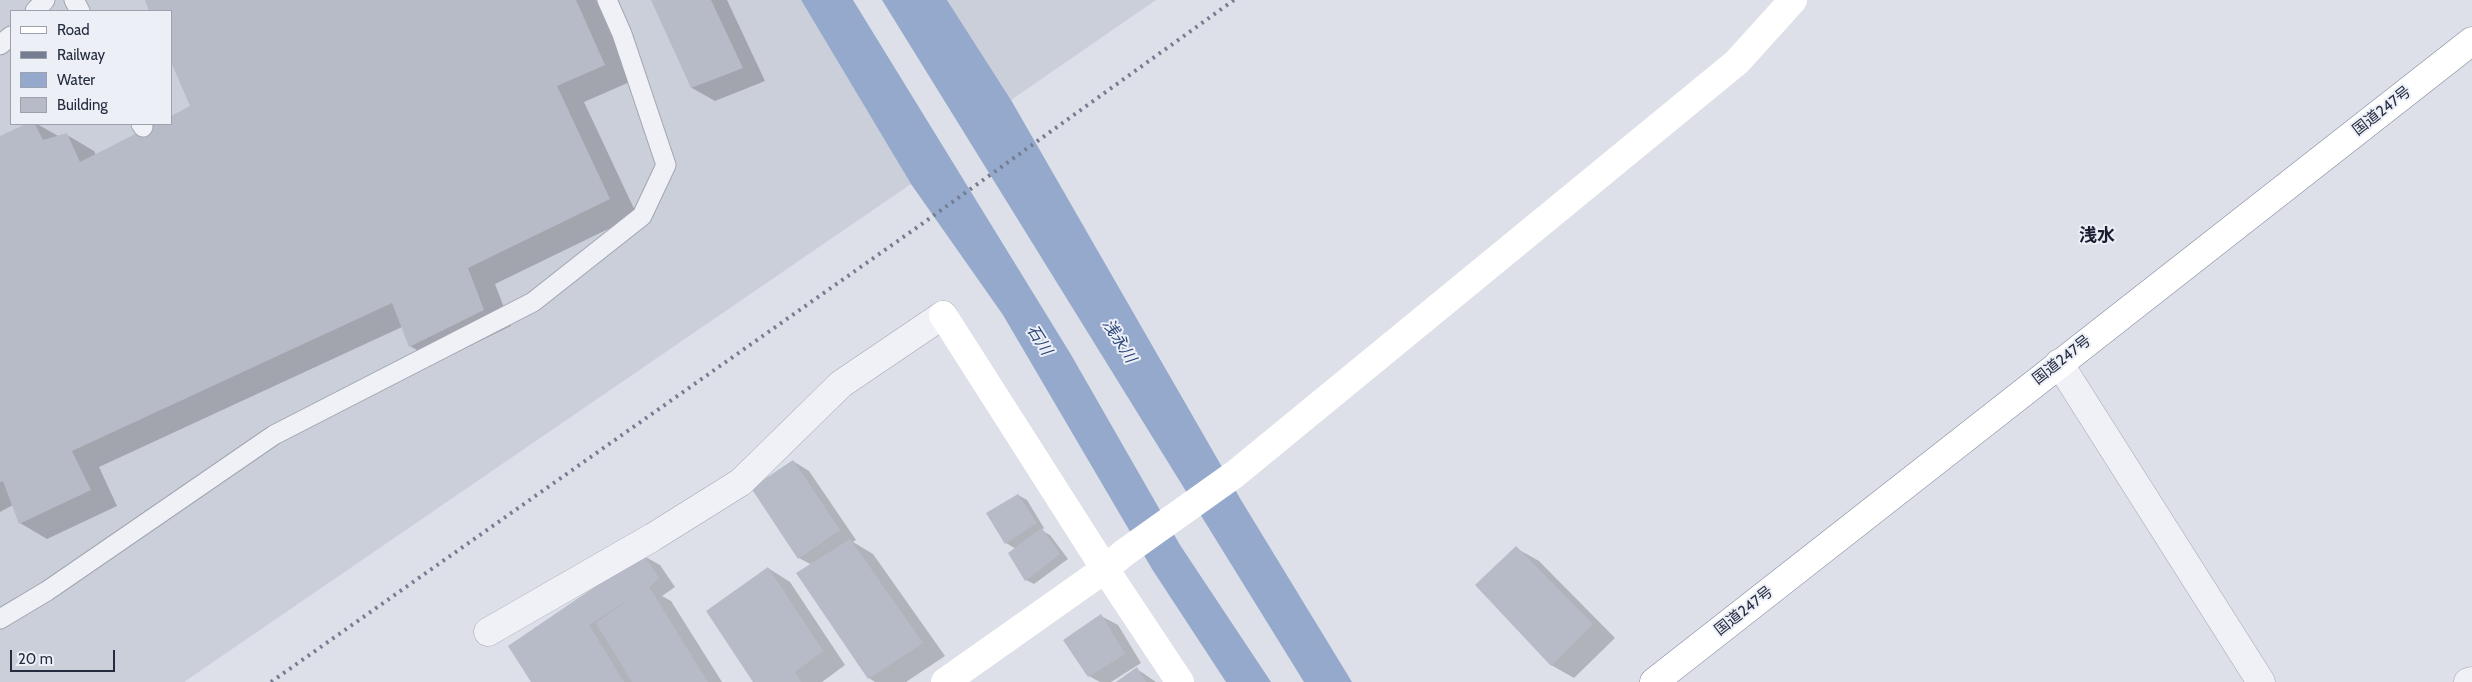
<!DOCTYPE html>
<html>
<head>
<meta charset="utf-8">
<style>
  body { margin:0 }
  #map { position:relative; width:2472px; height:682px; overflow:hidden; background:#dde0e8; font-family:Cabin,sans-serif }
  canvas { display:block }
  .legend { position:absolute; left:10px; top:10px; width:162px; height:115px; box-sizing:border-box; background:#eceff6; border:1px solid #9ca1ad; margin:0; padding:6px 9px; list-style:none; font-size:15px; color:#252c40 }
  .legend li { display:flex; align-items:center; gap:10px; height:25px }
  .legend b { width:25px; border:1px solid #9ca1ad }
  .scale { position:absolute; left:10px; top:650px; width:105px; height:22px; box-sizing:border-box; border:2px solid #252c40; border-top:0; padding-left:6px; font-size:15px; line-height:18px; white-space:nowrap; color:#252c40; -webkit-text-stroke:4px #eceff6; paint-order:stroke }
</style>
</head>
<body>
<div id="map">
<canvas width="2472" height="682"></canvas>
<ul class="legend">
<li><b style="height:6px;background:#fff"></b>Road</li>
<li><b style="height:6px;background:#757d93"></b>Railway</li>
<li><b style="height:14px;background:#94a9cc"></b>Water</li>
<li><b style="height:14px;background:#b7bbc8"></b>Building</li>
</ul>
<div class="scale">20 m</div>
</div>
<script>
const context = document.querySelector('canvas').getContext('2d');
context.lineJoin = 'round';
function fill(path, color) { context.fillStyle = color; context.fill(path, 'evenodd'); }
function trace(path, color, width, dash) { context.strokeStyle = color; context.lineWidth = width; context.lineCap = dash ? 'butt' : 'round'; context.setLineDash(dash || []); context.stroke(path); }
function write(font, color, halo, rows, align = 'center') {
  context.font = font + ' Cabin,"Noto Sans JP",sans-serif'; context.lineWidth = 4; context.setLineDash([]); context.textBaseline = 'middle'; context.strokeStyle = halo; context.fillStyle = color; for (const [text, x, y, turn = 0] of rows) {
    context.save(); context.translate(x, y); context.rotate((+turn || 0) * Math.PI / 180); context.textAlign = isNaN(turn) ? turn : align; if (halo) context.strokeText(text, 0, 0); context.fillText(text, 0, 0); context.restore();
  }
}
const built = new Path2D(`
  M 0,0 L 801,0 L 911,184 L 184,682 L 0,682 ZM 11,11 L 171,11 L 171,124 L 11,124 Z
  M 947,0 L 1156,0 L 1011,100 Z`);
const water = new Path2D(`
  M 801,0 L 853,0 L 1070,353 L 1180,545 L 1271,682 L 1226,682 L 1152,569 L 1003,315 L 911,184 Z
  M 882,0 L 947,0 L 1011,100 L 1241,500 L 1352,682 L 1304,682 Z`);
const shadow = new Path2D(`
  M 146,0 L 596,0 L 632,81 L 584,102 L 637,215 L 495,284 L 511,326 L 437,362 L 410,346 L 402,327 L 99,467 L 117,506 L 47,539 L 20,523 L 13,505 L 0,512 L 0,137 L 29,124 L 37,124 L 60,137 L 67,135 L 94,151 L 96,155 L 158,124 L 171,124 L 192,107 L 171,11 L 151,11 Z
  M 652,0 L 727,0 L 765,81 L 715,101 L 692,88 Z
  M 793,461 L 809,471 L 856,540 L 853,542 L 873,554 L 945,656 L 906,682 L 875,682 L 869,678 L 812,565 L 799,558 Z
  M 1018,495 L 1027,500 L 1044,528 L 1041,530 L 1050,535 L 1068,559 L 1034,584 L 1026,580 L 1016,549 L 1006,543 Z
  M 1516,548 L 1539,561 L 1615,638 L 1574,678 L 1551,665 Z
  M 644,556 L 660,565 L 675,587 L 662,596 L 671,601 L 722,682 L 533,682 Z
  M 768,568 L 790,582 L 845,665 L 822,682 L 755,682 Z
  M 1101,616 L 1118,625 L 1141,663 L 1111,682 L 1100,682 L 1089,676 Z
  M 1137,669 L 1156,682 L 1118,682 Z`);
const building = new Path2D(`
  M 145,0 L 576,0 L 605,65 L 557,86 L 610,199 L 468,268 L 484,310 L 409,347 L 392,303 L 72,451 L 91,490 L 19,524 L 3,481 L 0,482 L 0,136 L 26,124 L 35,124 L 43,140 L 67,133 L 80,162 L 155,124 L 171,124 L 171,116 L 190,106 L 171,62 L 171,11 L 149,11 Z
  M 651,0 L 711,0 L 743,68 L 691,88 Z
  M 793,460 L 840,530 L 798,559 L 751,488 Z
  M 1018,494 L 1037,523 L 1005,544 L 986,513 Z
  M 1042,528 L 1060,554 L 1025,581 L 1008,553 Z
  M 850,539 L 923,643 L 868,679 L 796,573 Z
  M 1516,546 L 1593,624 L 1551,666 L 1475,585 Z
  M 643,554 L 659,578 L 649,587 L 708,682 L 632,682 L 596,623 L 635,595 L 589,625 L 624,682 L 531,682 L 508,646 Z
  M 768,567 L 823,651 L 795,672 L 801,682 L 753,682 L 706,611 Z
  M 1101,614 L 1125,654 L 1088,677 L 1063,640 Z
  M 1137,667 L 1146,682 L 1116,682 Z`);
const lane = new Path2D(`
  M 74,0 L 80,11
  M 35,11 L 45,0
  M 0,45 L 11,36
  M 141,124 L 143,127
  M 0,619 L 47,591 L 274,435 L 533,302 L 642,216 L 666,165 L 622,34 L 607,0`);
const street = new Path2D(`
  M 2059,363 L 2261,682
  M 488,632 L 653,537 L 741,482 L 841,384 L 943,315
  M 2468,682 L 2472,681`);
const secondary = new Path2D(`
  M 943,315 L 1105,569 L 1180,682
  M 945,682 L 1105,569 L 1124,553 L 1235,474 L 1737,62 L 1793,0`);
const highway = new Path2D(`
  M 1654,682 L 2472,41`);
const rail = new Path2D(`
  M 271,682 L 919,226 L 1234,0`);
const streetNames = [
  ["国道247号",2382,111,-38],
  ["国道247号",2062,360,-38],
  ["国道247号",1744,611,-38]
];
const waterNames = [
  ["石川",1039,340,58],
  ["浅永川",1119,341,58]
];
const quarterNames = [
  ["浅水",2097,236]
];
fill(built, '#cbcfda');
fill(water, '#94a9cc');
fill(shadow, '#0003');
fill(building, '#b7bbc8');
trace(lane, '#a2a6b2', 21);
trace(street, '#a2a6b2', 29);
trace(highway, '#838ba0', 29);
trace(lane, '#f0f1f6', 19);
trace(street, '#f0f1f6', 28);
trace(secondary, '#fff', 28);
trace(highway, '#fff', 28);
trace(rail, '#757d93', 4, [2.5, 5]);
write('15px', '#252c40', '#eceff6', streetNames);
write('italic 16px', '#2c4677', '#eceff6', waterNames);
write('bold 18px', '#181d30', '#eceff6', quarterNames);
</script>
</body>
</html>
